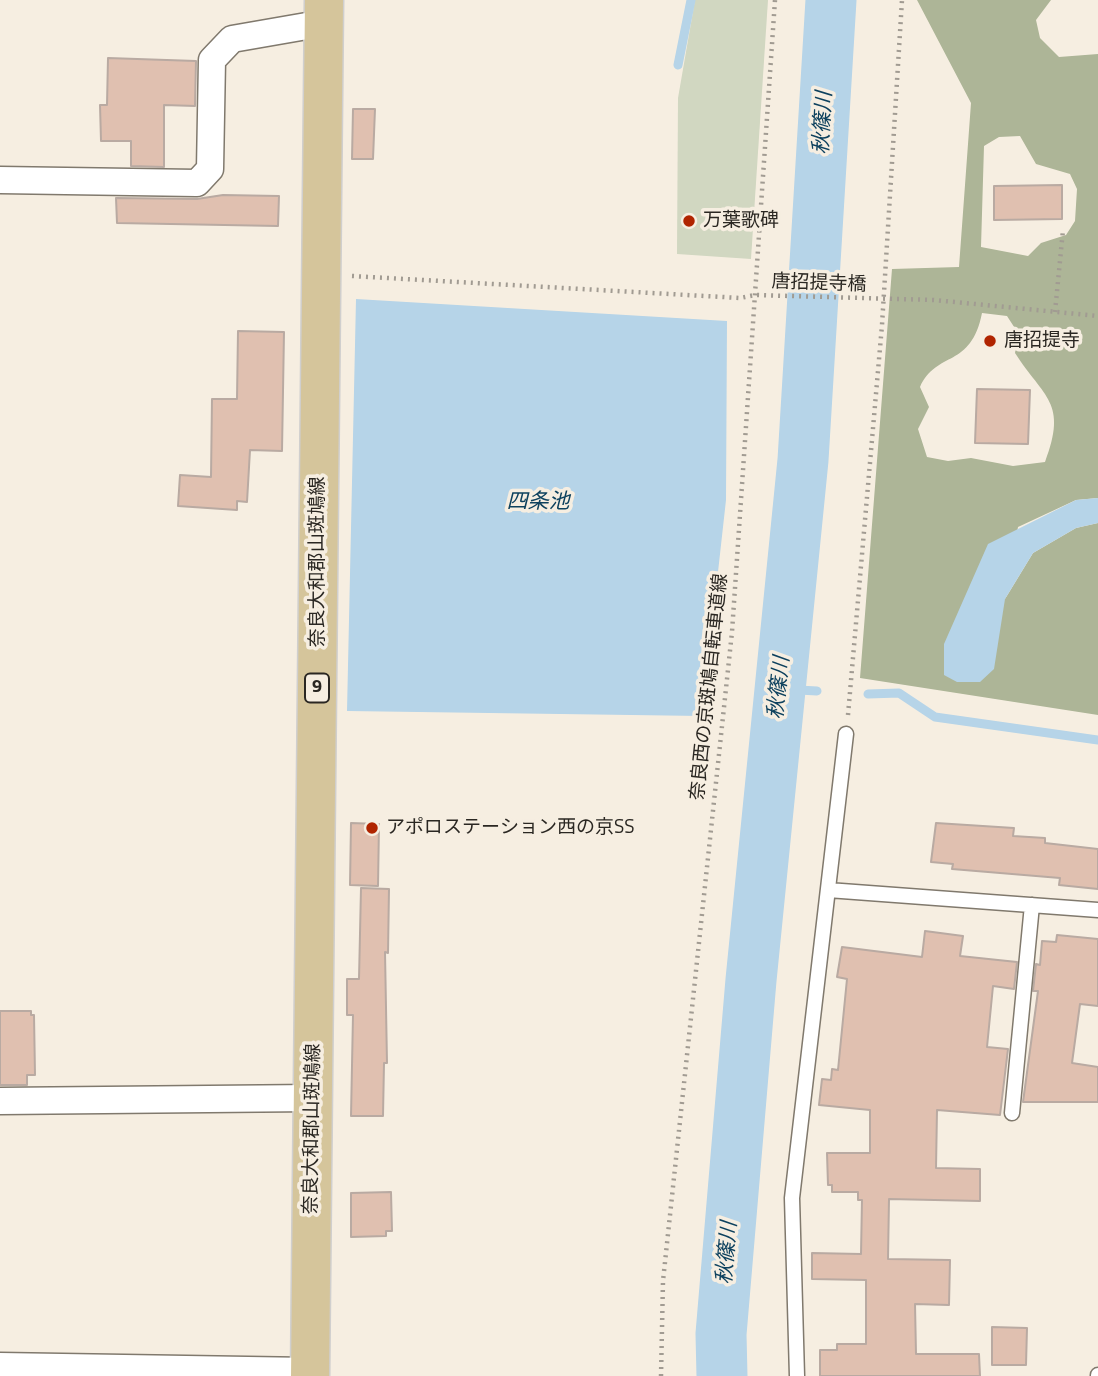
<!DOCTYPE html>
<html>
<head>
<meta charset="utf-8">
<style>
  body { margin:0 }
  canvas { display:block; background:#f6eee1 }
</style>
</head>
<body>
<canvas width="1098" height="1376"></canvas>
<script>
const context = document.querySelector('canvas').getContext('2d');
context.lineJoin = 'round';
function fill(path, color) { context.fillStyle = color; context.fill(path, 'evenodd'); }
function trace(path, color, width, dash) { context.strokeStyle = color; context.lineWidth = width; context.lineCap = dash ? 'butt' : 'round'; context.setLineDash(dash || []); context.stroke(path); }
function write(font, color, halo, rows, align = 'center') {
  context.font = font + ' "Titillium Web","Noto Sans JP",sans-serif'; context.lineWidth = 7; context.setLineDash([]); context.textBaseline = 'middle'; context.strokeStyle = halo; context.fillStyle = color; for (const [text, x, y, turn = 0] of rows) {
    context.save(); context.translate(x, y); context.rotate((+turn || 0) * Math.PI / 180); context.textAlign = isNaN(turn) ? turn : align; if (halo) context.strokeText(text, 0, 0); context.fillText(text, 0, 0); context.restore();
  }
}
const green = new Path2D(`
  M 695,0 L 768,0 L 751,259 L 677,254 L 678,98 Z`);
const forest = new Path2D(`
  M 917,0 L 1051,0 L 1036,20 L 1040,38 L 1059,57 L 1098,54 L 1098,498 L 1076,500 L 1018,527 L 1005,599 L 1033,553 L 1076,528 L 1098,523 L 1098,715 L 860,678 L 892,269 L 959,267 L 971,103 ZM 1020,136 L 1036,164 L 1070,174 L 1077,189 L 1075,221 L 1066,235 L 1041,243 L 1028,256 L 981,247 L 984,146 L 999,137 ZM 982,313 L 1007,316 L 1018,333 L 1015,353 C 1044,398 1068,402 1045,462 L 1013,466 L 971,458 L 948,461 L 927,457 L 918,429 L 929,407 L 920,387 C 937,350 971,369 982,313 Z`);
const water = new Path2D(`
  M 356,299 L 727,321 L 726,500 L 702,716 L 347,711 Z
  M 1098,498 L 1098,523 L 1076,528 L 1033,553 L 1005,599 L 994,669 L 980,682 L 957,682 L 944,675 L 944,644 L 988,544 L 1076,500 Z`);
const stream = new Path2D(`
  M 678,65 L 691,0
  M 780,689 L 817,691
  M 868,694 L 899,693 L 935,717 L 1098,740`);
const river = new Path2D(`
  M 722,1376 L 721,1334 L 751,980 L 803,460 L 831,0`);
const building = new Path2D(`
  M 108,58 L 196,61 L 195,106 L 164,105 L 164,167 L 131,166 L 131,141 L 101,141 L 100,105 L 107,105 Z
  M 353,109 L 375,109 L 373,159 L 352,159 Z
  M 1062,185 L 1062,219 L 994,220 L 994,186 Z
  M 223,195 L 279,196 L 278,226 L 117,223 L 116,198 L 197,199 Z
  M 238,331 L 284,332 L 282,451 L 250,450 L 247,502 L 237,501 L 237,510 L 178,506 L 180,475 L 211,477 L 212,399 L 237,399 Z
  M 977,389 L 1030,390 L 1028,444 L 975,443 Z
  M 351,823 L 379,824 L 378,886 L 350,885 Z
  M 936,823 L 1014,828 L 1013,836 L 1045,838 L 1045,843 L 1098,849 L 1098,889 L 1059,885 L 1060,878 L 952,869 L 953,864 L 931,862 Z
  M 361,888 L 389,889 L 388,953 L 385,952 L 387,1063 L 384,1063 L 383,1116 L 351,1116 L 353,1015 L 347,1015 L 347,979 L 359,979 Z
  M 925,931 L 963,936 L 960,956 L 1017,962 L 1014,989 L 993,986 L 987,1047 L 1008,1049 L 1000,1115 L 937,1110 L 936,1168 L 980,1169 L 980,1201 L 889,1199 L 888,1259 L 950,1260 L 949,1305 L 915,1304 L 916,1354 L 979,1354 L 980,1376 L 820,1376 L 820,1350 L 837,1350 L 837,1344 L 866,1344 L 866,1280 L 812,1279 L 812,1253 L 861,1254 L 862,1200 L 858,1200 L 858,1192 L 832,1192 L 832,1185 L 828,1185 L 827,1153 L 870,1153 L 870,1110 L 819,1105 L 822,1079 L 831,1080 L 832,1069 L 838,1070 L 847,979 L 837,977 L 842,947 L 922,957 Z
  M 1057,935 L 1098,939 L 1098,1006 L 1080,1004 L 1072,1063 L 1098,1067 L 1098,1102 L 1023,1102 L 1038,991 L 1033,991 L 1036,964 L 1040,965 L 1042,941 L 1056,942 Z
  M 0,1011 L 31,1011 L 31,1015 L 34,1015 L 35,1075 L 27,1075 L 27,1085 L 0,1085 Z
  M 391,1192 L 392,1231 L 386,1231 L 386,1236 L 351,1237 L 351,1193 Z
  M 992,1327 L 1027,1328 L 1026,1365 L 992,1365 Z`);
const path = new Path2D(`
  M 352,276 L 740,298 L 755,295 L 934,300 L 1098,316
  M 1055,312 L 1063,230
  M 848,715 L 882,325 L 902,0
  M 661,1376 L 663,1281 L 732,632 L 775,0`);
const service = new Path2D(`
  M 828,890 L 1098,910
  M 1012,1113 L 1032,905
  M 797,1376 L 792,1198 L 846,734
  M 1098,1376 L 1098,1375`);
const minor = new Path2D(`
  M 0,180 L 197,183 L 210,169 L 212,60 L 232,39 L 324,23
  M 0,1101 L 313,1098
  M 0,1366 L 310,1371`);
const primary = new Path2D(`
  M 310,1376 L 324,0`);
const markers = [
  [689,221,7,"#b02400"],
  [990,341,7,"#b02400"],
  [372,828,7,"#b02400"]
];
const shields = [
  [317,688,24]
];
const shieldNames = [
  ["9",317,688]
];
const poiNames = [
  ["万葉歌碑",703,221],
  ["唐招提寺",1004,341],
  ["アポロステーション西の京SS",386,828]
];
const streetNames = [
  ["唐招提寺橋",819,284,2],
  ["奈良大和郡山斑鳩線",318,562,-90],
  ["奈良西の京斑鳩自転車道線",710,687,-84],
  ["奈良大和郡山斑鳩線",313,1129,-89]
];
const waterNames = [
  ["秋篠川",824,123,-87],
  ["四条池",538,503],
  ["秋篠川",780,688,-84],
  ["秋篠川",728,1253,-85]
];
fill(green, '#d1d7c1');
fill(forest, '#adb597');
fill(water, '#b6d4e8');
trace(stream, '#b6d4e8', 9);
trace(river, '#b6d4e8', 51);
fill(building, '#e0c0b0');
trace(building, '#b9aaa2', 2);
trace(service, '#80796d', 17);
trace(minor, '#80796d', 29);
trace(primary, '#d0cfce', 41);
trace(path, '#a19b92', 4.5, [2, 5]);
trace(service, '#fff', 14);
trace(minor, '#fff', 26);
trace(primary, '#d5c59b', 38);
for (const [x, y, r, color] of markers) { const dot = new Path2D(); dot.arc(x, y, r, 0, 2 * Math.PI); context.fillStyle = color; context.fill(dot); trace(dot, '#f6eee1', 2.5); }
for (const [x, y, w] of shields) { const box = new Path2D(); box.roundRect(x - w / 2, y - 14.5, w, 29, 5); context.fillStyle = '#f6eee1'; context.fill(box); trace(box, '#2a2722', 2); }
write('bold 18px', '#2a2722', null, shieldNames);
write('19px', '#2a2722', '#f6eee1', poiNames, 'left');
write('19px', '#2a2722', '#f6eee1', streetNames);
write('italic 21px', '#0d415e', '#f6eee1', waterNames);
</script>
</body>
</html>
